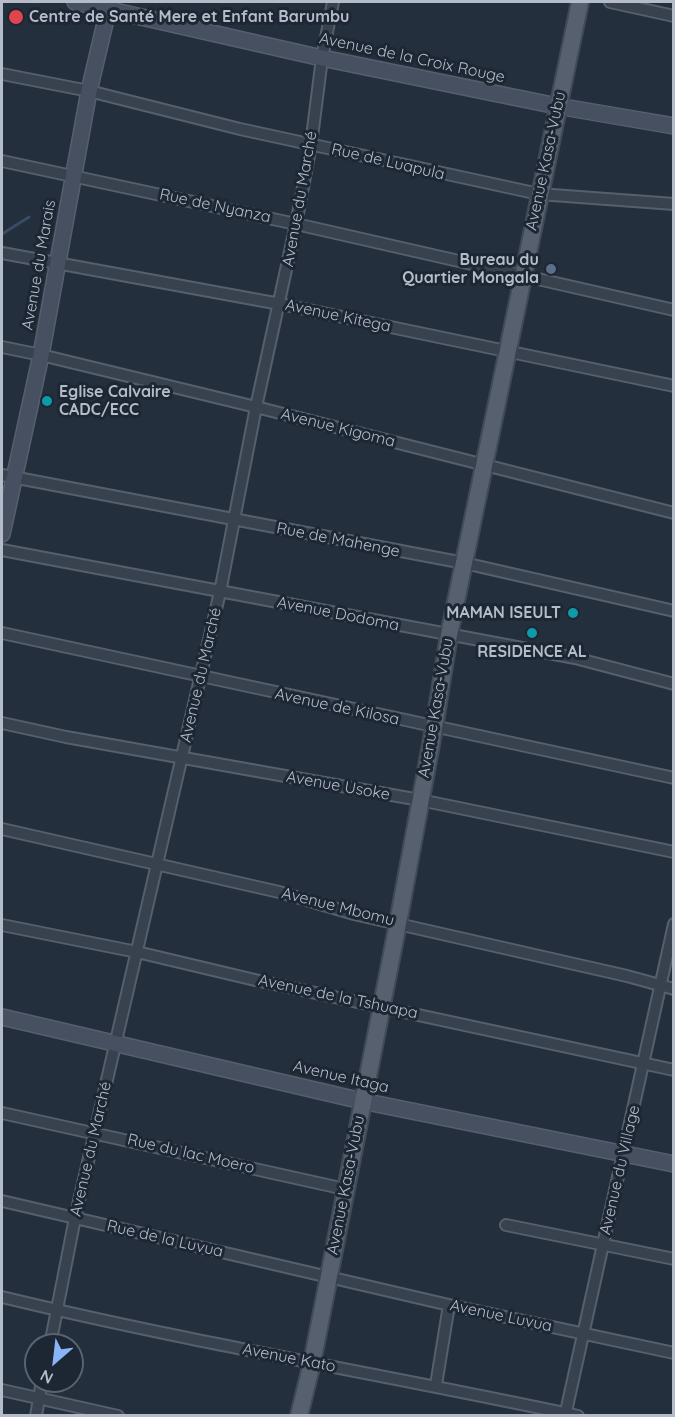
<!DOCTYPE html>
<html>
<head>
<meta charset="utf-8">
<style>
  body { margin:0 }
  #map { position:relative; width:675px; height:1417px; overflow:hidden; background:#242f3e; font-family:Quicksand,sans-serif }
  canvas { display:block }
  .frame { position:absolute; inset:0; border:3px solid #b4bcc9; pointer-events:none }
  .north { position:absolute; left:24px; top:1333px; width:60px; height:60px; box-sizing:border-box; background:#1d2633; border:2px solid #59626f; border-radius:50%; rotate:208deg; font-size:16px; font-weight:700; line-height:24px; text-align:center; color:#b4bcc9 }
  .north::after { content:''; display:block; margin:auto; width:21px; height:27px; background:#8ab4f8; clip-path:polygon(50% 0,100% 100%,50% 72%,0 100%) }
</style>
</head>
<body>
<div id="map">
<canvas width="675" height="1417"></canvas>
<div class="frame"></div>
<div class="north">N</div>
</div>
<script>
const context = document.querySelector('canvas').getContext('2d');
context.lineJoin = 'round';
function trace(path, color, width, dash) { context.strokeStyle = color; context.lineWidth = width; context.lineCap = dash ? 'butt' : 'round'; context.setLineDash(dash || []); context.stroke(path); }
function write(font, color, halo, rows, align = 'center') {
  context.font = font + ' Quicksand,sans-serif'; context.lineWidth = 6; context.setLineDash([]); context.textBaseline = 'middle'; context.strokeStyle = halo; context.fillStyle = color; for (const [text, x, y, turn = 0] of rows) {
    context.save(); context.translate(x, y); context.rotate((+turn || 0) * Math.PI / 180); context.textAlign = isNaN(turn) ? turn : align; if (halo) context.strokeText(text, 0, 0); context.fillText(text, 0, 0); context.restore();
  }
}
const stream = new Path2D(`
  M 2,234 L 29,217`);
const street = new Path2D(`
  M 610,2 L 674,16
  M 2,74 L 89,91 L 240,129 L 539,194 L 674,204
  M 2,161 L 296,224 L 674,310
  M 2,253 L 280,304 L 674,386
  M 2,347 L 41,355 L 256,407 L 674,513
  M 2,475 L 464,563 L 674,611
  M 2,550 L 575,658 L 674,684
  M 2,633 L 674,778
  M 2,723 L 66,737 L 420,800 L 674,852
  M 2,829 L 279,892 L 354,914 L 627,976 L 674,989
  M 2,925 L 137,952 L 255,980 L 674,1070
  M 2,1113 L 345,1189
  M 2,1201 L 449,1305 L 674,1353
  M 506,1225 L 674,1259
  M 2,1297 C 192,1343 386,1375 578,1416
  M 50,1345 L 75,1218 L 220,592 L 256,407 L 296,224 L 311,145 L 322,58 L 333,2
  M 436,1385 L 449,1305
  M 2,1390 L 118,1416
  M 36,1416 L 42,1381
  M 565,1416 L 674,924`);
const secondary = new Path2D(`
  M 75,2 L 322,58 L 557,106 L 674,126
  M 2,534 L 41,355 L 89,91 L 110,2
  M 2,1017 L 362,1101 L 674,1164`);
const primary = new Path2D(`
  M 299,1416 L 312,1363 L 398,923 L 434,728 L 449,635 L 580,2`);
const markers = [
  [16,17,8,"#e0444e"],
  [551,269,6,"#5c6f8a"],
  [47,401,6,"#0f9aa8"],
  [573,613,6,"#0f9aa8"],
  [532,633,6,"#0f9aa8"]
];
const poiNames = [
  ["Centre de Santé Mere et Enfant Barumbu",29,17],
  ["Bureau du",539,260,"right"],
  ["Quartier Mongala",539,278,"right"],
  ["Eglise Calvaire",59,392],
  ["CADC/ECC",59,410],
  ["MAMAN ISEULT",561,613,"right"],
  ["RESIDENCE AL",532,652,"center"]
];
const streetNames = [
  ["Avenue de la Croix Rouge",412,58,12],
  ["Avenue Kasa-Vubu",546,161,-78],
  ["Rue de Luapula",388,162,13],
  ["Avenue du Marché",300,199,-80],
  ["Rue de Nyanza",215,206,12],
  ["Avenue du Marais",39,265,-80],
  ["Avenue Kitega",338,316,12],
  ["Avenue Kigoma",338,428,14],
  ["Rue de Mahenge",338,540,11],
  ["Avenue Dodoma",338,614,11],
  ["Avenue du Marché",201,675,-77],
  ["Avenue de Kilosa",337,707,12],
  ["Avenue Kasa-Vubu",436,708,-80],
  ["Avenue Usoke",338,786,10],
  ["Avenue Mbomu",338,907,14],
  ["Avenue de la Tshuapa",338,997,12],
  ["Avenue Itaga",341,1077,13],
  ["Avenue du Marché",91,1149,-77],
  ["Rue du lac Moero",191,1154,13],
  ["Avenue du Village",620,1170,-77],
  ["Avenue Kasa-Vubu",346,1185,-79],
  ["Rue de la Luvua",165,1239,13],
  ["Avenue Luvua",501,1316,12],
  ["Avenue Kato",289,1358,11]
];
trace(stream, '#394c67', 3);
trace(street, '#565f6c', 14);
trace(secondary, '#565f6c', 18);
trace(primary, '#414a57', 20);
trace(street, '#38414e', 10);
trace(secondary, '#465061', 15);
trace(primary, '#56606e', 16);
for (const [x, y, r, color] of markers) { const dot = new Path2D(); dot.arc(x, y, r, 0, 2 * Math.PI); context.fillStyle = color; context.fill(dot); trace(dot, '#1d2633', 2); }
write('bold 16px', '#b4bcc9', '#1d2633', poiNames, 'left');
write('16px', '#b4bcc9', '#1d2633', streetNames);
</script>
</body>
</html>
